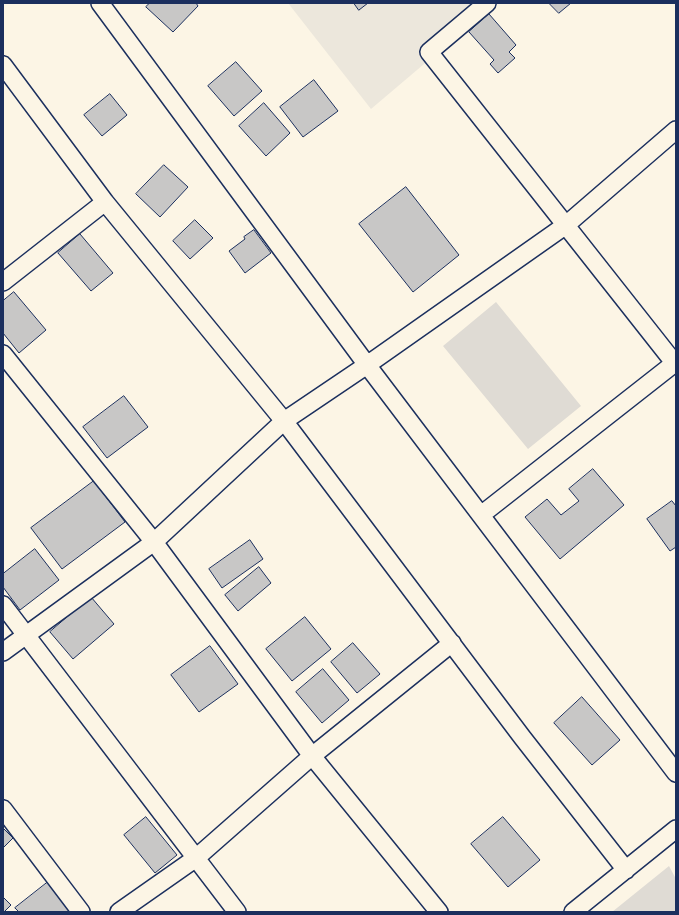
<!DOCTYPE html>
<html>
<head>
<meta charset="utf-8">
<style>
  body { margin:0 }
  #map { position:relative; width:679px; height:915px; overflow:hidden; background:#fcf5e5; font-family:Mali,sans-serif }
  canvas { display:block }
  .frame { position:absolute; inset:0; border:4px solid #1b2f5e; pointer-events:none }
</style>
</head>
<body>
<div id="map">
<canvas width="679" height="915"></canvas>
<div class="frame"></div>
</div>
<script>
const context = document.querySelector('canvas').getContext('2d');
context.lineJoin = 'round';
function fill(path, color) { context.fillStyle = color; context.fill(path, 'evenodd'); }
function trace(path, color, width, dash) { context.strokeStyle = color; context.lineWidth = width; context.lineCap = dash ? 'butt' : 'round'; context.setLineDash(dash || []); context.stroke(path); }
const built = new Path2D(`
  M 288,3 L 496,3 L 371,109 Z`);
const green = new Path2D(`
  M 496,302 L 581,406 L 528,449 L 443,346 Z
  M 669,866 L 676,879 L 676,912 L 612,912 Z`);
const building = new Path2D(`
  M 150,3 L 196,3 L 198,6 L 173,32 L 146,7 Z
  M 354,3 L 368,3 L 359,10 Z
  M 549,3 L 571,3 L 559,13 Z
  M 489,14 L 516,45 L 509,52 L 515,58 L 498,73 L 490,64 L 494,60 L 469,32 Z
  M 236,62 L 262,91 L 234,116 L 208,86 Z
  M 314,80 L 338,111 L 303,137 L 280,107 Z
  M 110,94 L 127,115 L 102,136 L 84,115 Z
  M 264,103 L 290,133 L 266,156 L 239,126 Z
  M 164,165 L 188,187 L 160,217 L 136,194 Z
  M 406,187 L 459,255 L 413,292 L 359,224 Z
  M 195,220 L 213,238 L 190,259 L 173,241 Z
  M 254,230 L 271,253 L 245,273 L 229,251 L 245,239 L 244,237 Z
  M 80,234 L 113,273 L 91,291 L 58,253 Z
  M 14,292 L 46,330 L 19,353 L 3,333 L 3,301 Z
  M 124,396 L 148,427 L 107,458 L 83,427 Z
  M 593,469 L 624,505 L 560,559 L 525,517 L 547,499 L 561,515 L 579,501 L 569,489 Z
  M 94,481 L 125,522 L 62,569 L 31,528 Z
  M 672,501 L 676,506 L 676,547 L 670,551 L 647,519 Z
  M 250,540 L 263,559 L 222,588 L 209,569 Z
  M 35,549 L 59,580 L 20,610 L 3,587 L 3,574 Z
  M 259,567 L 271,583 L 238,611 L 225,595 Z
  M 91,597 L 114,624 L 73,659 L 50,632 Z
  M 305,617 L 331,649 L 292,681 L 266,649 Z
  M 353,643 L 380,674 L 357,693 L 331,662 Z
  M 210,646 L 238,684 L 199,712 L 171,675 Z
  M 323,669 L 349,700 L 322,723 L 296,692 Z
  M 582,697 L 620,740 L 592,765 L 554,723 Z
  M 146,817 L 177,855 L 155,873 L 124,835 Z
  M 503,817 L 540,860 L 508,887 L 471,844 Z
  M 3,828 L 13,838 L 3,848 Z
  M 48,882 L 72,912 L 19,912 L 15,908 Z
  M 3,897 L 11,905 L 4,912 L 3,912 Z`);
const minor = new Path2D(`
  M 100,3 L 367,365 L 676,773
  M 487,3 L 429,52 L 676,365
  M 3,65 L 105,202 L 284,421 L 522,737 L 626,870
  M 3,282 L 105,202
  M 3,354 L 154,542 L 312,756 L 439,912
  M 481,515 L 676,362
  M 3,605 L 237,912
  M 3,652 L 154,542 L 284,421 L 367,365 L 566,225 L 676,130
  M 3,809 L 81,912
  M 119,912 L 196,858 L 312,756 L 452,643
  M 573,912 L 676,829`);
fill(built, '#ece7dc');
fill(green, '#dfdbd4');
fill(building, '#c8c7c6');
trace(building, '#1b2f5e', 1);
trace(minor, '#1b2f5e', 20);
trace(minor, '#fcf5e5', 17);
</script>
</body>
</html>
